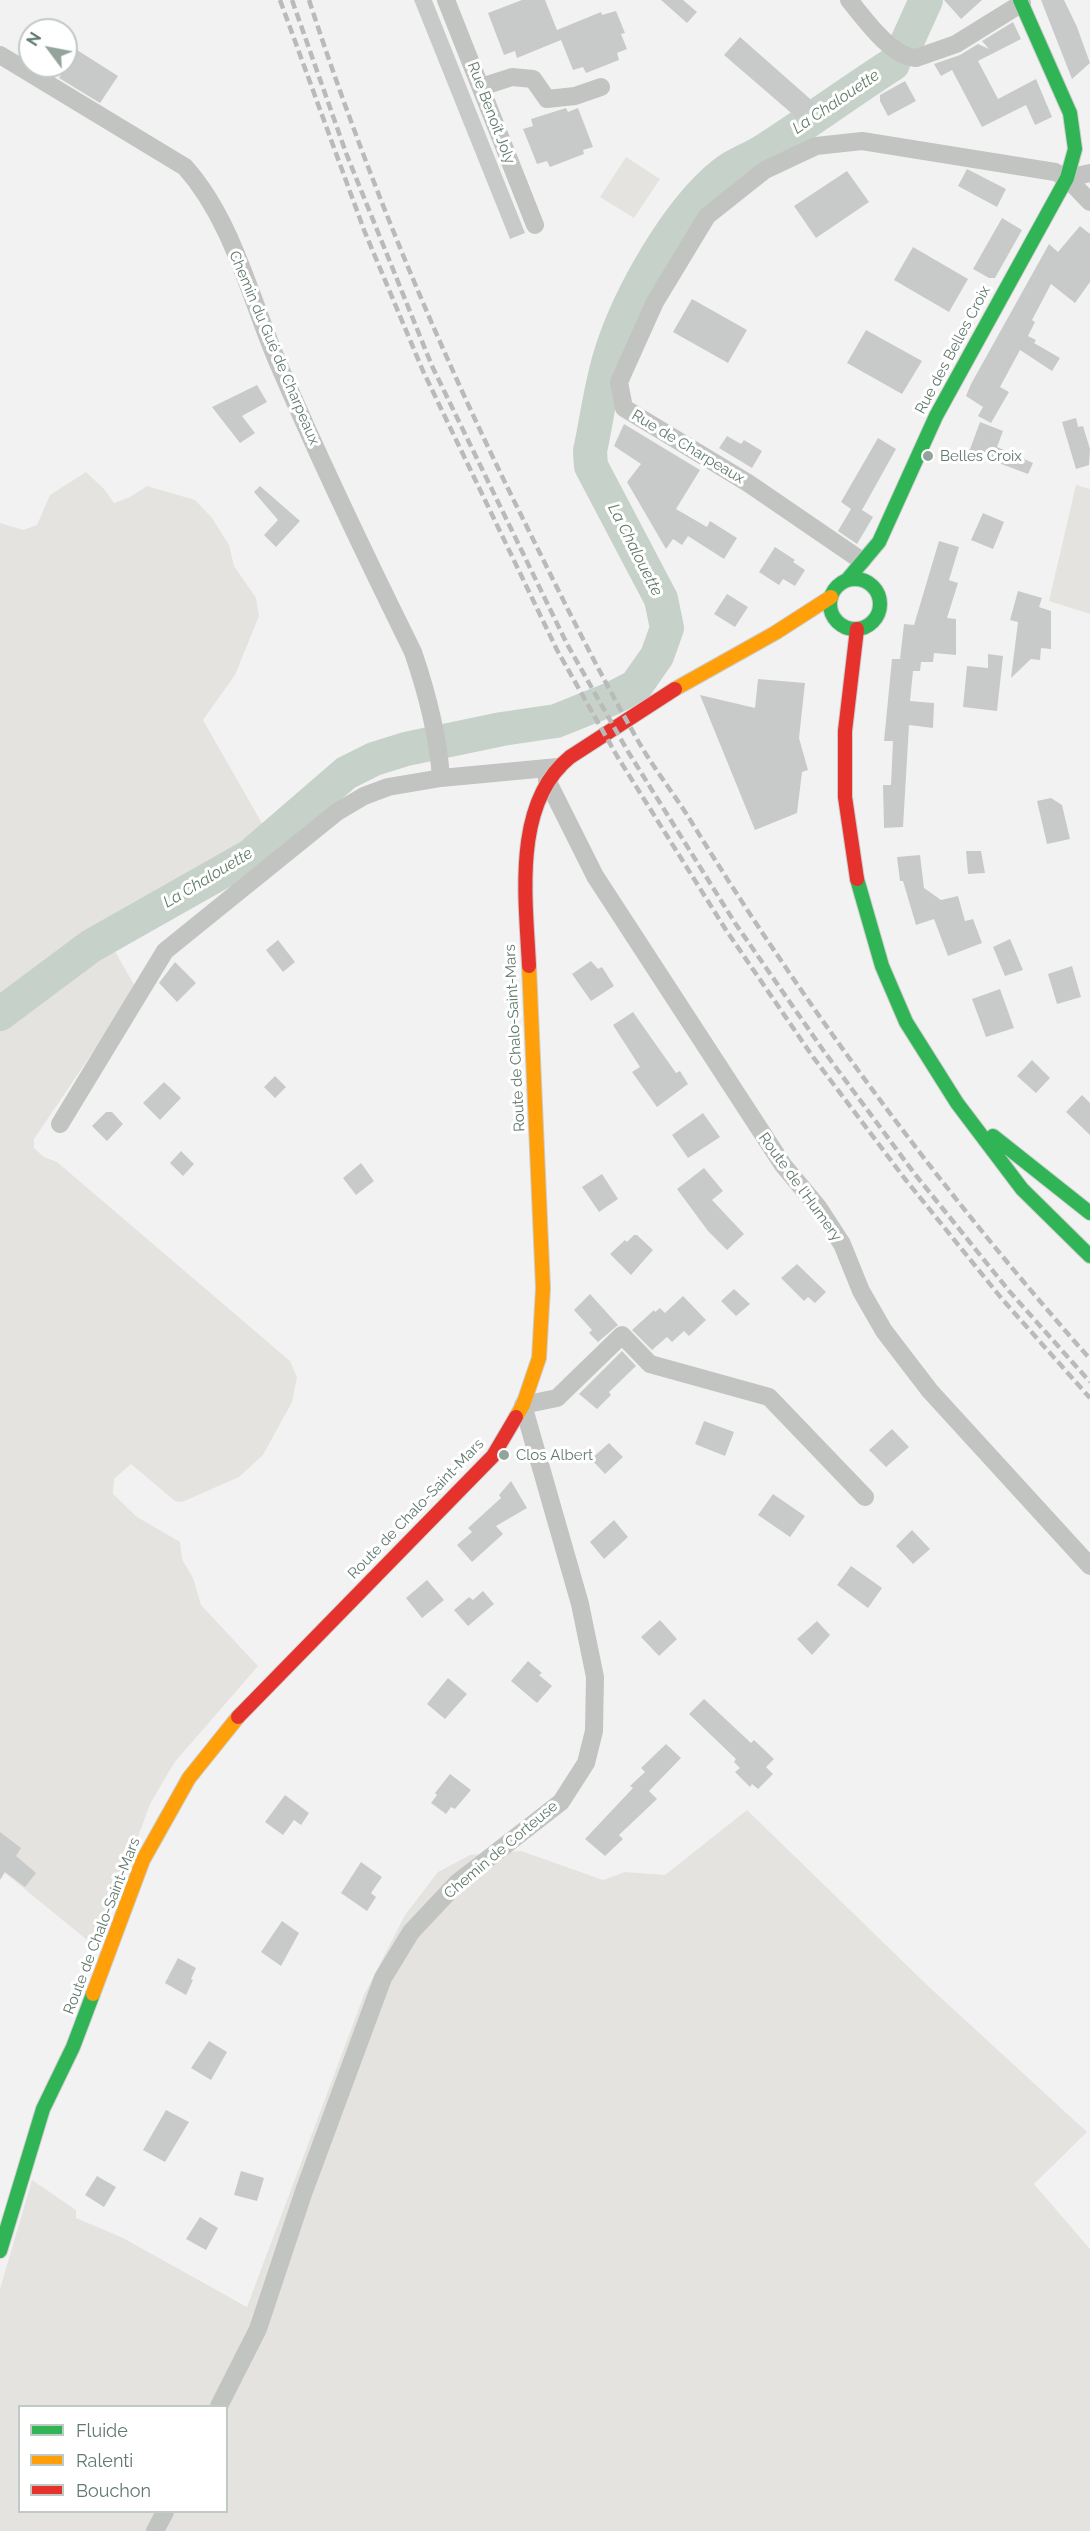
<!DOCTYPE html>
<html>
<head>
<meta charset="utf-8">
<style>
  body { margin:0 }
  #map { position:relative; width:1090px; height:2531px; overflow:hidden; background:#f3f2f2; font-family:Raleway,sans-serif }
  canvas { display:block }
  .legend { position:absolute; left:18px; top:2405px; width:210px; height:108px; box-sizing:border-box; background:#fff; border:2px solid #c0cac5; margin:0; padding:8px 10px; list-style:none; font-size:18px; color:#617a6d }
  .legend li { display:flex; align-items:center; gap:12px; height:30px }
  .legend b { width:30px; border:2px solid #c0cac5 }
  .north { position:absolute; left:18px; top:18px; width:60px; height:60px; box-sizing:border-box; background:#fff; border:2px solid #c0cac5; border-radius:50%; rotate:302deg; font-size:16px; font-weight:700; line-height:24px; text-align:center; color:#617a6d }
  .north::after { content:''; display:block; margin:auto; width:21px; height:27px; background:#94a49c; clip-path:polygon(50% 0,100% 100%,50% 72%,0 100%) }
</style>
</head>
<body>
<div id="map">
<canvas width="1090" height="2531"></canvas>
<ul class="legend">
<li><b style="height:8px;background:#30b455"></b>Fluide</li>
<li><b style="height:8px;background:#ff9f0a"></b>Ralenti</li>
<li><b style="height:8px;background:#e5322d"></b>Bouchon</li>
</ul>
<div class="north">N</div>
</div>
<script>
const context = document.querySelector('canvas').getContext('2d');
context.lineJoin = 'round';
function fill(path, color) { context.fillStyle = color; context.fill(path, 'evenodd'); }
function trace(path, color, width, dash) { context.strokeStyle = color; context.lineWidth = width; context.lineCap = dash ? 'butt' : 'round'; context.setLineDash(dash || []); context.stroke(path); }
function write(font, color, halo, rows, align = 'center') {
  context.font = font + ' Raleway,sans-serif'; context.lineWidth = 6; context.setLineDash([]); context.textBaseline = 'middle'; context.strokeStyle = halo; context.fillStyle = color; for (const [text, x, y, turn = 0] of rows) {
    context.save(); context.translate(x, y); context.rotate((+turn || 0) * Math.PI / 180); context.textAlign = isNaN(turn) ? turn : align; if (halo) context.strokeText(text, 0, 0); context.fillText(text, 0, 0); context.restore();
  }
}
const green = new Path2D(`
  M 626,157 L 660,179 L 634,218 L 600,197 Z
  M 86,472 L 104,489 L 114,503 L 130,497 L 147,486 L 195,500 L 212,518 L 229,545 L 234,566 L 256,598 L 259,616 L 235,675 L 203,720 L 276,848 L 220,887 L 113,948 L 136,988 L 34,1139 L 34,1148 L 44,1157 L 57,1162 L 290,1361 L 297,1377 L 292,1402 L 263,1455 L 239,1477 L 182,1502 L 175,1501 L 131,1464 L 114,1479 L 113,1494 L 137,1517 L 180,1542 L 182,1559 L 193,1578 L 201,1605 L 258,1666 L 174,1763 L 150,1804 L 97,1948 L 0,1869 L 0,523 L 23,530 L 37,525 L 50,495 Z
  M 1076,485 L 1090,489 L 1090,614 L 1049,601 Z
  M 747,1810 L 927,1985 L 1087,2132 L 1034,2184 L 1090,2249 L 1090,2531 L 0,2531 L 0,2289 L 32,2180 L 76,2210 L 76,2218 L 123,2238 L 247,2307 L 364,1995 L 405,1915 L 438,1872 L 470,1855 L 521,1851 L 603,1880 L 625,1872 L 665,1875 ZM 20,2406 L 226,2406 L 226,2512 L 20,2512 Z`);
const river = new Path2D(`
  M 907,42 L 926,0
  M 0,1014 L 91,946 L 250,856 L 346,773 L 374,759 L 406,749 L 502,729 L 556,721 L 611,699 L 636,686 L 657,656 L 667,628 L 661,599 L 591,466 L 590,451 C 597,419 601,384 611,353 C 629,296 677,210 724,173 C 737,163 754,158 768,148 C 810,121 851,91 893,64`);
const building = new Path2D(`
  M 414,0 L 432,0 L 525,233 L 510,239 Z
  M 522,0 L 545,0 L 557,30 L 601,12 L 602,15 L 616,11 L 625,33 L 621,34 L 627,49 L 617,53 L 619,60 L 586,73 L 583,67 L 573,70 L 561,40 L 517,58 L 515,51 L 504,55 L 488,13 Z
  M 661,0 L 683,0 L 697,12 L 687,23 Z
  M 944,0 L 982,0 L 961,19 Z
  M 1041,0 L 1064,0 L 1077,27 L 1090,63 L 1072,79 Z
  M 1013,22 L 1021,39 L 978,61 L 998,99 L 1036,79 L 1052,117 L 1035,125 L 1026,105 L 982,127 L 952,70 L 941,76 L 934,64 L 960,55 L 978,44 L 989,49 L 982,41 Z
  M 740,37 L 817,105 L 797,118 L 724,55 Z
  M 77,50 L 118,76 L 100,103 L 59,78 Z
  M 905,81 L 916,101 L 888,116 L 880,101 L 880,95 Z
  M 566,108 L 568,112 L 578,108 L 593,147 L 583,150 L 584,154 L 550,167 L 547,161 L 537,164 L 523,129 L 533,126 L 531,119 Z
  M 967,169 L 1006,189 L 997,207 L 958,186 Z
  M 847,171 L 869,202 L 816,238 L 794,206 Z
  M 1002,218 L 1022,230 L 995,278 L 989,278 L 973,269 Z
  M 1080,226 L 1090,234 L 1090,282 L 1075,303 L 1051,284 L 1032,320 L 1035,322 L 1028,336 L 1036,340 L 1034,343 L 1060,358 L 1052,371 L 1020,350 L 1000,387 L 1009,392 L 991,423 L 978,416 L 983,407 L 966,396 L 971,384 L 1049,244 L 1058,252 Z
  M 913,247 L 968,279 L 949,312 L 894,280 Z
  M 692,299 L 747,330 L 728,363 L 673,332 Z
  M 866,330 L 922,361 L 902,394 L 847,363 Z
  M 257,385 L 267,402 L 242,416 L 255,433 L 240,443 L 212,407 Z
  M 1076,418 L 1078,427 L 1083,426 L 1090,449 L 1089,465 L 1076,469 L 1062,422 Z
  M 980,422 L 1003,431 L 997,447 L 1033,463 L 1028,474 L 969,452 Z
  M 624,424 L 700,470 L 676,509 L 707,527 L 710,521 L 737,538 L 724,559 L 688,536 L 682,545 L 673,539 L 666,549 L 627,482 L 641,464 L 614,446 Z
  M 727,436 L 741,444 L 744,440 L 762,451 L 752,468 L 719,448 Z
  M 878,438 L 896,449 L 862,510 L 873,517 L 857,544 L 838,531 L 851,509 L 841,502 Z
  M 260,486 L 300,521 L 276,547 L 264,535 L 278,520 L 254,492 Z
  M 983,513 L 1004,522 L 993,549 L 971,540 Z
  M 939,541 L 959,547 L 949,580 L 958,583 L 947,618 L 956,619 L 956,655 L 934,653 L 933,662 L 921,662 L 920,671 L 913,671 L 910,701 L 934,703 L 933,728 L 909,725 L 903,827 L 884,828 L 883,785 L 891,785 L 893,741 L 884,741 L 892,659 L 900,659 L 904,624 L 914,625 Z
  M 775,547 L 795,560 L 793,562 L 805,570 L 795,586 L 783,579 L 779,585 L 759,572 Z
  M 1018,591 L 1042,598 L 1039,607 L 1051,611 L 1051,649 L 1041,648 L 1040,660 L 1031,659 L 1011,678 L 1018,622 L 1010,620 Z
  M 727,594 L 748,607 L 735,627 L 714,614 Z
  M 988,654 L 1003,656 L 997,711 L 963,707 L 967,666 L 988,668 Z
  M 758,679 L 805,683 L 799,738 L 808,770 L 802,772 L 797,813 L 755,830 L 700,695 L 755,708 Z
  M 1051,798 L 1062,805 L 1070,839 L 1047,844 L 1037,801 Z
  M 966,851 L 981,851 L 985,873 L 968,874 Z
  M 920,855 L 924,888 L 941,900 L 958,896 L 965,921 L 973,919 L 982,943 L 948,956 L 934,919 L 916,925 L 903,881 L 900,881 L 897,857 Z
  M 1010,939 L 1023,970 L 1005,976 L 993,947 Z
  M 278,940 L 295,962 L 283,972 L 266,950 Z
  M 591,961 L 598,969 L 602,967 L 614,986 L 591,1001 L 572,974 Z
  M 175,962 L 196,983 L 177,1002 L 159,983 Z
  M 1072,966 L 1081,997 L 1057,1004 L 1048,974 Z
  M 1000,989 L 1014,1028 L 986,1037 L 972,999 Z
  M 633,1012 L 676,1073 L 680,1071 L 688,1084 L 657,1107 L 632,1072 L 640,1067 L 613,1025 Z
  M 1032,1060 L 1050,1078 L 1036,1093 L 1017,1076 Z
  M 275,1076 L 286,1087 L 275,1098 L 264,1087 Z
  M 164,1082 L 181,1098 L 160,1120 L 143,1103 Z
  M 1082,1095 L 1090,1103 L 1090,1135 L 1066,1112 Z
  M 106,1112 L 112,1112 L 123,1124 L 107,1141 L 92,1126 Z
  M 703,1113 L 720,1137 L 688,1158 L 672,1135 Z
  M 181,1151 L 194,1164 L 183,1176 L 170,1163 Z
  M 361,1163 L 374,1181 L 356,1195 L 343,1178 Z
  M 704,1168 L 723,1191 L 712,1200 L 744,1234 L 727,1250 L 708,1231 L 677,1189 Z
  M 602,1174 L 618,1199 L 599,1212 L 582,1187 Z
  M 634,1235 L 637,1235 L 653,1250 L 631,1275 L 610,1254 L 625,1240 L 627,1242 Z
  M 797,1264 L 826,1292 L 815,1303 L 808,1297 L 804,1301 L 781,1278 Z
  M 734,1289 L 750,1304 L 736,1316 L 721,1301 Z
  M 590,1294 L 618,1325 L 598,1342 L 589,1333 L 592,1330 L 574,1310 Z
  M 683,1296 L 706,1320 L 689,1336 L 684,1331 L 672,1342 L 667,1337 L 652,1350 L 632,1330 L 654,1310 L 655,1312 L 660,1308 L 665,1313 Z
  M 622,1351 L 636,1366 L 609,1392 L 611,1395 L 597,1409 L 579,1394 Z
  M 704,1421 L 734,1432 L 725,1456 L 695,1444 Z
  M 892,1429 L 909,1447 L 886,1467 L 869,1450 Z
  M 609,1443 L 623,1457 L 605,1474 L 591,1459 Z
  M 511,1481 L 527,1508 L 496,1526 L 503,1534 L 472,1562 L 457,1545 L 472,1532 L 468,1528 L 501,1498 L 499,1495 Z
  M 773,1494 L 805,1516 L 790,1537 L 758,1515 Z
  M 614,1520 L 628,1537 L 604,1559 L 590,1542 Z
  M 912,1530 L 930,1549 L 913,1564 L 896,1546 Z
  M 851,1566 L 882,1588 L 868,1608 L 837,1585 Z
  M 427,1580 L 444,1600 L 422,1618 L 406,1598 Z
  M 483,1591 L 494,1604 L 468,1626 L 454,1610 L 469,1597 L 473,1600 Z
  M 660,1620 L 677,1639 L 659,1656 L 641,1637 Z
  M 817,1621 L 830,1635 L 812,1655 L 797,1639 Z
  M 528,1661 L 542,1673 L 539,1675 L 552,1686 L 537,1703 L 511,1681 Z
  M 448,1678 L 467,1694 L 445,1719 L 427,1704 Z
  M 704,1699 L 751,1743 L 754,1740 L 774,1759 L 766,1767 L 773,1774 L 758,1789 L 752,1784 L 750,1787 L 735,1772 L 740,1768 L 734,1762 L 736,1759 L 689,1714 Z
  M 666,1744 L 681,1758 L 649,1791 L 657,1799 L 619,1835 L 623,1839 L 605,1856 L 585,1839 L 633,1788 L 630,1786 L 645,1772 L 641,1768 Z
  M 450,1774 L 471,1790 L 455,1809 L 451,1807 L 446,1814 L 431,1803 L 437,1795 L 435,1793 Z
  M 285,1795 L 309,1813 L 301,1825 L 294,1820 L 283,1835 L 265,1822 Z
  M 0,1832 L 21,1848 L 16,1856 L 36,1873 L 25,1887 L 5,1872 L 0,1880 Z
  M 361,1862 L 382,1877 L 371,1893 L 376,1897 L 367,1911 L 341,1893 Z
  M 282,1921 L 299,1933 L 281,1966 L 261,1952 Z
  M 178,1958 L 196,1968 L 191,1979 L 193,1980 L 186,1995 L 165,1983 Z
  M 209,2041 L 227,2052 L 211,2080 L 191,2068 Z
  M 166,2110 L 189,2122 L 165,2162 L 143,2150 Z
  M 241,2171 L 264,2178 L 257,2201 L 234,2195 Z
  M 97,2176 L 116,2187 L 104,2207 L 85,2195 Z
  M 200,2217 L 218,2228 L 206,2250 L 186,2239 Z`);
const street = new Path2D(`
  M 446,0 L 535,225
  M 849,0 C 864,18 891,57 916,58 L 956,44 L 1022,3
  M 0,55 L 185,167 C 233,221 250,298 278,363 C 320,461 366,557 413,652 C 427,693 438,734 441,778
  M 481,87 L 512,77 L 533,79 L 547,99 L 575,96 L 601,87
  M 1067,178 L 1090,173
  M 862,561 L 748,483 L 624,408 L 619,382 L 655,302 L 707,216 L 765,170 L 816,146 L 862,141 L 1055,172 L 1067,178 L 1090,202
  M 547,780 L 595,876 L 783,1165 L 818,1207 L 842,1244 L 861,1291 L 884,1331 L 930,1391 L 1090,1566
  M 60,1124 L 165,951 L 337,812 L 364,796 L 388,787 L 441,778 L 558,767
  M 219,2406 L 258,2329 L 304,2191 L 383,1978 L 411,1932 L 458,1882 L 561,1802 L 586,1763 L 594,1731 L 595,1677 L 580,1604 L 523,1405 L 557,1398 L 622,1335 L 650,1364 L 769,1397 L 865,1497
  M 155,2531 L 165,2512`);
const fast = new Path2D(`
  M830 604a25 25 0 1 1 50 0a25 25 0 1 1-50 0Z
  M 847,580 L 879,542 L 936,416 L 1067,178 L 1075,149 L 1070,113 L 1020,0
  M 857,879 L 882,966 L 906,1022 L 957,1103 L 1022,1189 L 1090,1256
  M 993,1136 L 1090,1213
  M 0,2251 L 43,2109 L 73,2047 L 93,1994`);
const slow = new Path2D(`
  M 675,689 L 775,633 L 831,597
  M 516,1417 L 523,1405 L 539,1358 L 543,1288 L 529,966
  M 93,1994 L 143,1860 L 189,1778 L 238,1717`);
const jam = new Path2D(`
  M 857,879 L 845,797 L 845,731 L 857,629
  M 529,966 C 526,900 512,804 570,757 L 675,689
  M 238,1717 L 493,1456 L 516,1417`);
const rail = new Path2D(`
  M 280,0 L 364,230 L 423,371 L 557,650 L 617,756 L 726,930 L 813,1057 L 905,1179 L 1002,1299 L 1090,1398
  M 292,0 L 346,153 L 432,366 L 567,644 L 627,750 L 735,923 L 823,1050 L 914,1173 L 1010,1292 L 1090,1382
  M 309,0 C 368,181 442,357 527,527 C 562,598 597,669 637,739 C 652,766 672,791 689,818 C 807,1010 941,1190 1090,1359`);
const markers = [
  [928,456,6,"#94a49c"],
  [504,1455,6,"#94a49c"]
];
const streetNames = [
  ["Rue Benoît Joly",491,113,69],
  ["Chemin du Gué de Charpeaux",274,348,67],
  ["Rue des Belles Croix",953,350,-62],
  ["Rue de Charpeaux",688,447,31],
  ["Route de Chalo-Saint-Mars",515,1038,-93],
  ["Route de l'Humery",800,1187,54],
  ["Route de Chalo-Saint-Mars",416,1509,-46],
  ["Chemin de Corteuse",501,1850,-40],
  ["Route de Chalo-Saint-Mars",102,1926,-69]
];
const poiNames = [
  ["Belles Croix",940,456],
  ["Clos Albert",516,1455]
];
const waterNames = [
  ["La Chalouette",836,102,-34],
  ["La Chalouette",635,550,63],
  ["La Chalouette",208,878,-31]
];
fill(green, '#e5e3df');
trace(river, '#c6d1c9', 34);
fill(building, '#c8cac9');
trace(fast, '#cccecd', 16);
trace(slow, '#cccecd', 16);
trace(jam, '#cccecd', 16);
trace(street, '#c2c4c2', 18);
trace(fast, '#30b455', 14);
trace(slow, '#ff9f0a', 14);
trace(jam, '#e5322d', 14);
trace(rail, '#b8bbb9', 4.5, [9, 4.5]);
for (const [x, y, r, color] of markers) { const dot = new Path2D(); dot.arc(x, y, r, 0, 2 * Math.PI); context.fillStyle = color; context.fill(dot); trace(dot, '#fff', 2); }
write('15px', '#617a6d', '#fff', streetNames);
write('15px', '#617a6d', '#fff', poiNames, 'left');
write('italic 16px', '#617d6a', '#fff', waterNames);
</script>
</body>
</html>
